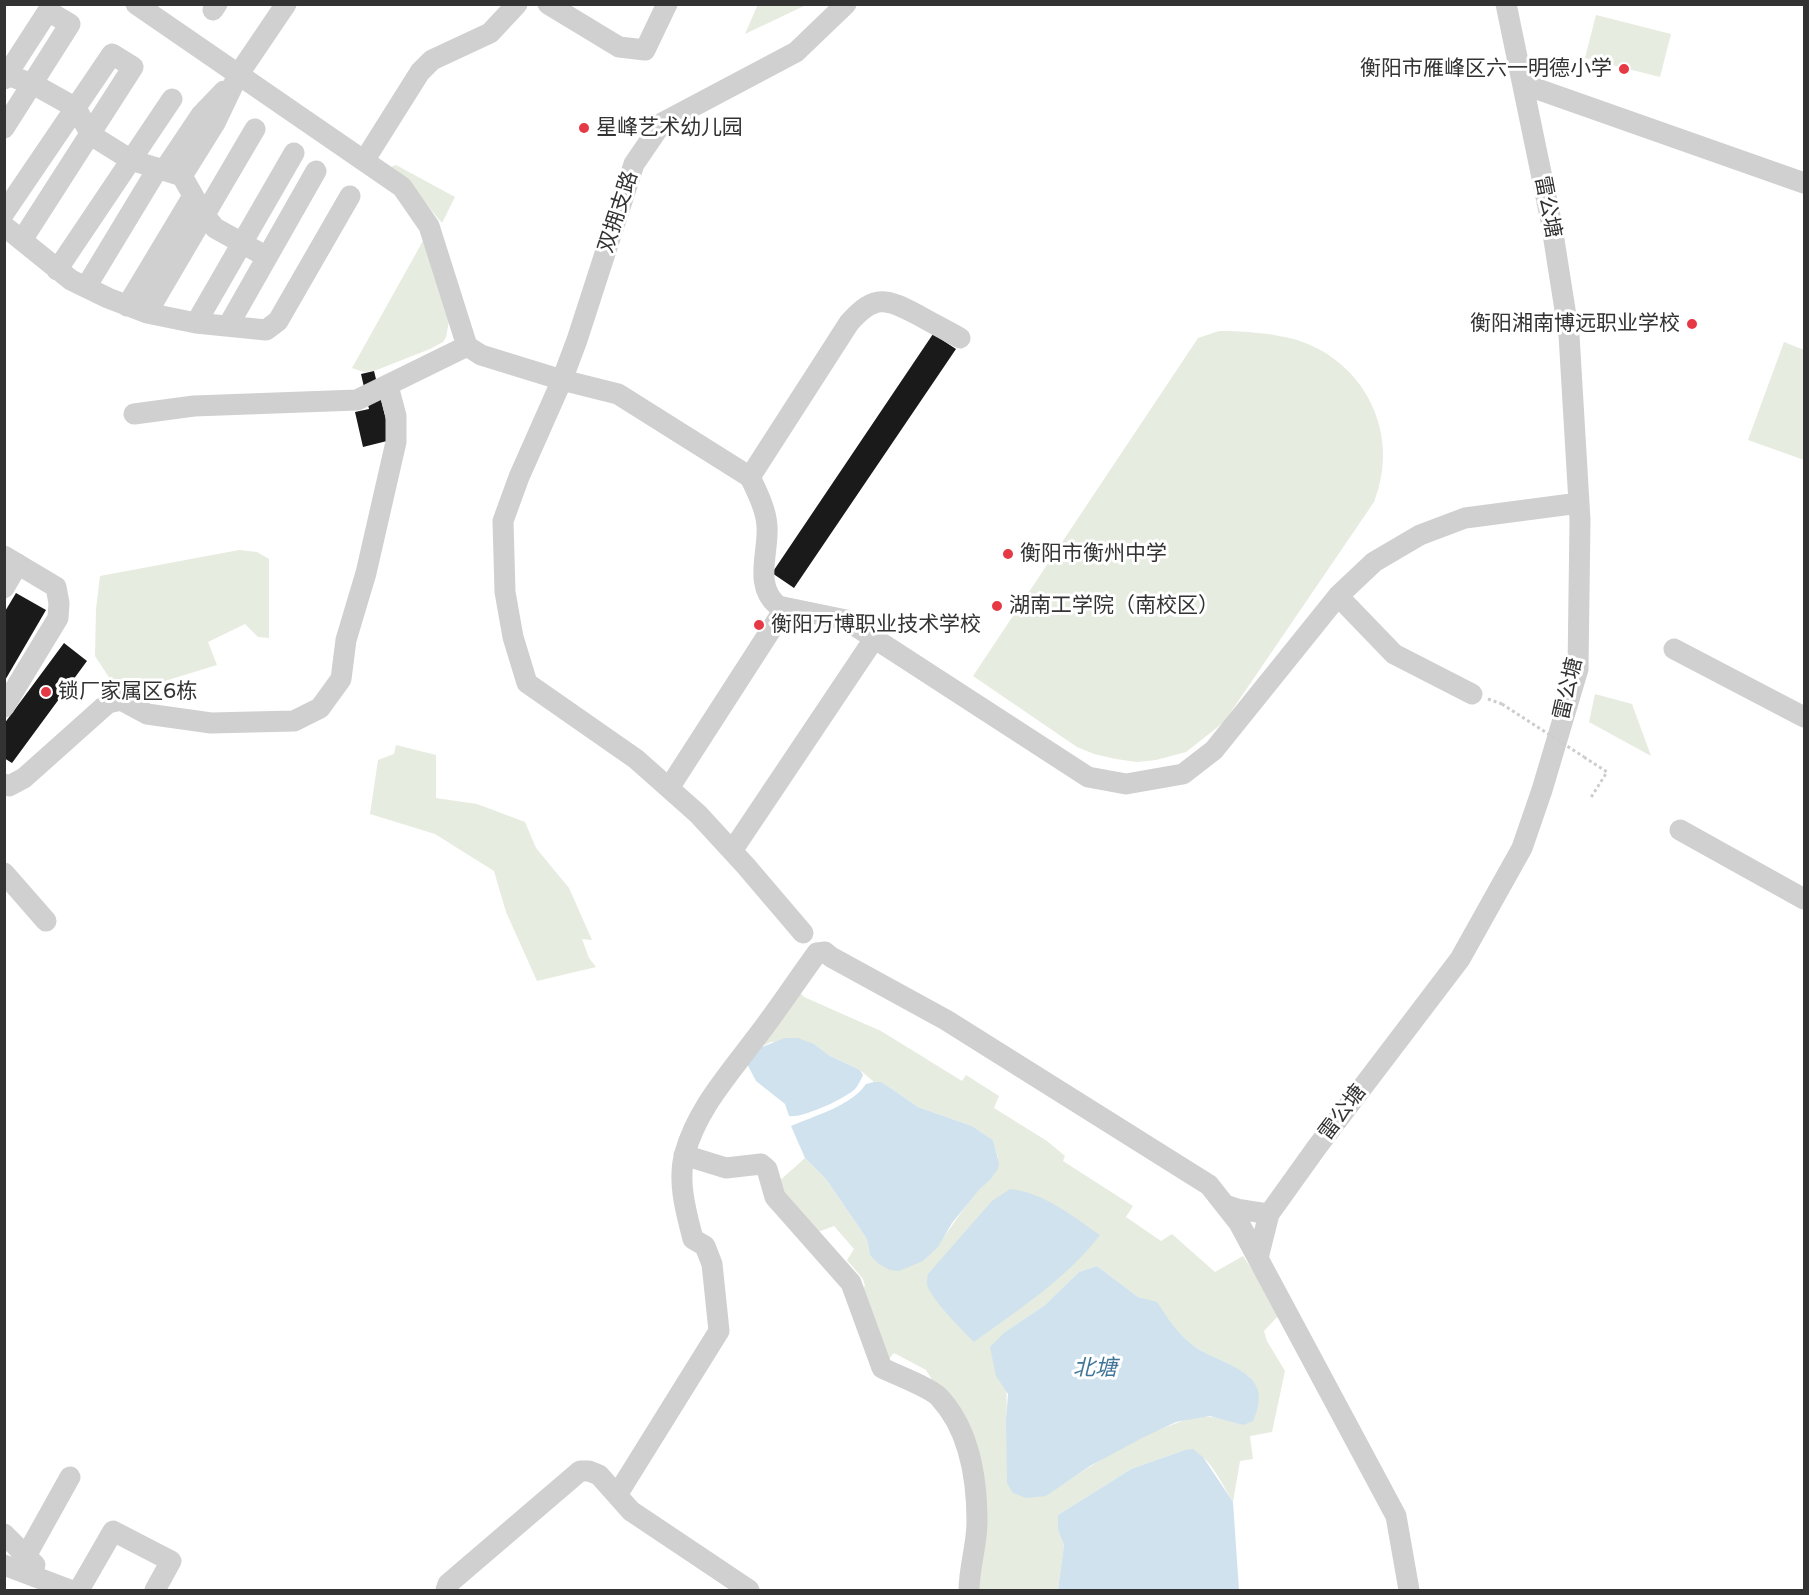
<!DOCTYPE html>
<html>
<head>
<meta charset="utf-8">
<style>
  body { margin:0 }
  #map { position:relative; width:1809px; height:1595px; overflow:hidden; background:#fff; font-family:"Varela Round",sans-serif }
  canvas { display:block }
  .frame { position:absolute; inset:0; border:6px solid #333; pointer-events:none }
</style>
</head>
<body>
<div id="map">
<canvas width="1809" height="1595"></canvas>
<div class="frame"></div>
</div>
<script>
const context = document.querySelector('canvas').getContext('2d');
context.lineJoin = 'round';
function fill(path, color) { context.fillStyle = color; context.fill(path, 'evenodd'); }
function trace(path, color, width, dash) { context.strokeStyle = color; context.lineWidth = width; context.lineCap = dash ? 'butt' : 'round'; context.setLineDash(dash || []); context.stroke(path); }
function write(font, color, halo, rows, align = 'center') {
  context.font = font + ' "Varela Round","Noto Sans SC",sans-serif'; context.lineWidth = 6; context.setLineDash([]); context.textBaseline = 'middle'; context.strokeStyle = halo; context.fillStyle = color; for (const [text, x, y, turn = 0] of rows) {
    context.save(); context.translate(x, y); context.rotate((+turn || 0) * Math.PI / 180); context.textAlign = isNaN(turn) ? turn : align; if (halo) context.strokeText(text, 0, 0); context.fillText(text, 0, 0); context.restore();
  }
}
const green = new Path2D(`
  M 758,4 L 806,4 L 806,5 L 745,34 Z
  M 1596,15 L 1671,34 L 1660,77 L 1585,58 Z
  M 396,165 L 455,197 L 442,223 L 407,181 L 388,168 Z
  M 424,239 L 449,321 L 446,337 L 443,342 L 430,349 L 374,371 L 364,372 L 352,368 Z
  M 1219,331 C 1245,331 1272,333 1297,340 C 1366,362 1401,435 1374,502 L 1224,722 L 1186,752 L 1156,760 L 1137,762 L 1116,759 L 1094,754 L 1077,747 L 973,676 L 1198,338 Z
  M 1784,342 L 1804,350 L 1804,460 L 1748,440 Z
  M 239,550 L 257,552 L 269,559 L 269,638 L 258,637 L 245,624 L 208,642 L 217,665 L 129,692 L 116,688 L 95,656 L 96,609 L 100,576 Z
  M 1595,694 L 1632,704 L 1651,756 L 1589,722 Z
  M 396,745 L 436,755 L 436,798 L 477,804 L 525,822 L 536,848 L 569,888 L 592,940 L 582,939 L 589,958 L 596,967 L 537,981 L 506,912 L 494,871 L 435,834 L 370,814 L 378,760 L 394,754 Z
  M 796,989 L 804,997 L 881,1031 L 962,1081 L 966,1075 L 999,1096 L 994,1108 L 1047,1141 L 1065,1156 L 1063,1161 L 1133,1206 L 1126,1217 L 1161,1241 L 1172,1234 L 1215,1272 L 1243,1256 L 1281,1313 L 1264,1331 L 1267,1341 L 1285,1371 L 1272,1432 L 1250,1436 L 1253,1459 L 1240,1461 L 1233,1502 C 1222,1485 1208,1449 1185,1450 L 1131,1469 L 1058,1515 L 1058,1530 L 1064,1545 L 1058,1590 L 976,1590 L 982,1514 L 943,1397 L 926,1370 L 894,1353 L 887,1361 L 862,1289 L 865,1286 L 863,1279 L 847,1260 L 854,1249 L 834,1226 L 818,1232 L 777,1183 L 805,1158 L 826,1179 L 867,1239 L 870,1255 L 923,1261 C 944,1241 958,1214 977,1192 C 985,1184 998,1175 998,1162 C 999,1156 994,1147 993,1140 L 972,1126 L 918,1107 L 892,1089 L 881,1082 L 874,1082 L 860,1070 L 830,1056 L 814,1044 L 771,1042 L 749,1052 ZM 1097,1266 L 1138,1297 L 1157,1303 C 1167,1317 1177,1333 1191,1344 C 1209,1357 1232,1364 1250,1377 L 1243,1425 C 1233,1422 1222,1418 1212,1417 C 1172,1412 1079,1472 1046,1496 L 1007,1483 C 1007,1432 1007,1382 1005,1332 L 1045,1305 L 1079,1272 Z`);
const water = new Path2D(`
  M 785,1038 L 798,1038 L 814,1044 L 830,1056 L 860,1070 L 863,1075 C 861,1079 859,1084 856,1088 C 847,1098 801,1119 789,1116 L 785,1104 L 756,1081 L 744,1058 L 749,1052 Z
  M 874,1082 L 881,1082 L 892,1089 L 918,1107 L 972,1126 L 993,1140 L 999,1163 L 998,1169 L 990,1180 L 979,1190 L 952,1223 L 938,1247 L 923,1261 L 899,1271 L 890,1270 L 879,1264 L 870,1255 L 867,1239 L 826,1179 L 805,1158 L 791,1126 C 816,1115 851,1106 866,1084 Z
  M 1010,1189 C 1045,1193 1072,1216 1100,1235 C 1066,1279 1019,1309 974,1342 C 964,1332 929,1297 927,1284 C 926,1281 928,1277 928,1274 L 992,1201 Z
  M 1097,1266 L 1138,1297 L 1157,1302 C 1167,1317 1176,1331 1190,1343 C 1219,1367 1278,1368 1253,1421 L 1243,1425 L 1210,1416 L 1176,1422 L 1142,1438 L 1090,1466 L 1046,1496 L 1026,1498 L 1013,1493 L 1007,1483 L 1006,1421 L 1008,1394 L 996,1376 L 990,1347 L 1005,1332 L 1045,1305 L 1079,1272 Z
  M 1193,1449 L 1203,1457 L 1233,1502 L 1239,1590 L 1058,1590 L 1064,1545 L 1058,1530 L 1058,1515 L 1131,1469 L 1185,1450 Z`);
const building = new Path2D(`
  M 933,334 L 956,349 L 794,588 L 772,573 Z
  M 374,371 L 391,440 L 363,447 L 355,412 L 369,409 L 361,374 Z
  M 16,593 L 46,610 L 4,682 L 4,613 Z
  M 64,643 L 87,661 L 12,763 L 4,758 L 4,724 Z`);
const path = new Path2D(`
  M 1488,699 L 1502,704
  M 1584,757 L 1607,772 L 1590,799`);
const minor = new Path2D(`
  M 136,4 L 402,187 L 429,226 L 467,346 L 481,355 L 562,380 L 618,394 L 750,477 C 757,492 766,509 767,526 C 769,553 753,585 778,606 L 846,620 L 1088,777 L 1126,784 L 1183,774 L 1214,750 L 1338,596 L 1374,562 L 1420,535 L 1465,518 L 1579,503
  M 548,4 L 619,47 L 645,50 L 667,4
  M 213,10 L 217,4
  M 4,74 L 33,84 L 76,108 L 91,135 L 131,160 L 182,176 L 203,213 L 215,228 L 267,257
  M 4,79 L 48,11 L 70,24 L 4,128
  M 1523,84 L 1804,183
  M 364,161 L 420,72 L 432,60 L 490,33 L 517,4
  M 164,170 L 201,115 L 224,91
  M 182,176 L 215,123 L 238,75 L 286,4
  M 4,213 L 112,54 L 133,67 L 22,240
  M 4,226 L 71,280 L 108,298 L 147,313 L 196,323 L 266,330 L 278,321 L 350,196
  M 57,270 L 172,99
  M 86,287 L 158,168
  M 127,306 L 193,196
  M 147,313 L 255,129
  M 196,323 L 294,153
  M 228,326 L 316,171
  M 134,414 L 194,406 L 357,400 L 467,346
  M 750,477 L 849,323 C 875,293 887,299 918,315 C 932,323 946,330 960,338
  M 4,556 L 56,587 L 59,603 L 58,618 L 4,707
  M 4,588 L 18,564
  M 1338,596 L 1394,654 L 1472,694
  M 1674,649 L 1804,717
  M 4,784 L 9,786 L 24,778 L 108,703 L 121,700 L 147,714 L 211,723 L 294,721 L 320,708 L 341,679 L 346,640 L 366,573 L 396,442 L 396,416 L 388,386
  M 669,788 L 785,608
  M 1680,830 L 1804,899
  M 732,851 L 874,639
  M 4,873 L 46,921
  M 803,933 L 745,865 L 698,814 L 636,759 L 527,683 L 513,637 L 505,592 L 503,521 L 519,477 L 562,380 L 577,340 L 634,164 L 662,123 L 796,52 L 846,4
  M 684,1155 L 726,1168 L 761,1164 L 767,1169 L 775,1197 L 851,1283 L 882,1368 C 895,1374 931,1388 939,1397 C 970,1430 977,1479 977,1522 C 977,1545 969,1568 969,1590
  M 1225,1205 L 1237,1209 L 1269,1214
  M 1258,1258 L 1269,1214 L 1317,1147 L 1460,959 L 1522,848 L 1542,790 L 1578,669 L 1580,520 L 1569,335 L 1551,221 L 1506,4
  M 617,1495 L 719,1331 L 712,1264 L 705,1246 L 693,1239 C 686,1212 677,1181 685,1153 C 697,1110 726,1078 752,1043 C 775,1014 795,983 817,953 L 825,952 L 831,957 L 946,1020 L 1209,1185 L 1239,1223 L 1396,1516 L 1409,1590
  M 4,1534 L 35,1565
  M 26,1556 L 70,1477
  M 4,1565 L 70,1590
  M 79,1590 L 113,1531 L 171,1561 L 155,1590
  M 446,1590 L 448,1584 L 580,1471 L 589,1471 L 599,1475 L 631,1511 L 749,1590`);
const pathBridge = new Path2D(`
  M 1502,704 L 1584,757`);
const markers = [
  [1624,69,6,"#e63946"],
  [584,128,6,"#e63946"],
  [1692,324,6,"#e63946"],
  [1008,554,6,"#e63946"],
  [997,606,6,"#e63946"],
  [759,625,6,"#e63946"],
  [46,692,6,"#e63946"]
];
const poiNames = [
  ["衡阳市雁峰区六一明德小学",1612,69,"right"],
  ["星峰艺术幼儿园",596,128],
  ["衡阳湘南博远职业学校",1680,324,"right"],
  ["衡阳市衡州中学",1020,554],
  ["湖南工学院（南校区）",1009,606],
  ["衡阳万博职业技术学校",771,625],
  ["锁厂家属区6栋",58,692]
];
const streetNames = [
  ["雷公塘",1547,207,79],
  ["双拥支路",619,212,-72],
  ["雷公塘",1569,689,-77],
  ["雷公塘",1343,1113,-53]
];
const waterNames = [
  ["北塘",1095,1369]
];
fill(green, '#e6ecdf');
fill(water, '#cfe2ee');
fill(building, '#1a1a1a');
trace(path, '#cdcdcd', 3, [3, 3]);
trace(minor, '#d0d0d0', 21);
trace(pathBridge, '#cdcdcd', 3, [3, 3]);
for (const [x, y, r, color] of markers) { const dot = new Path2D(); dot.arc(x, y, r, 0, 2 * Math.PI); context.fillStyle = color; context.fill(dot); trace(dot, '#fff', 2); }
write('21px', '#333', '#fff', poiNames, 'left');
write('21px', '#333', '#fff', streetNames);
write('italic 22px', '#3f7597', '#fff', waterNames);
</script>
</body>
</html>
